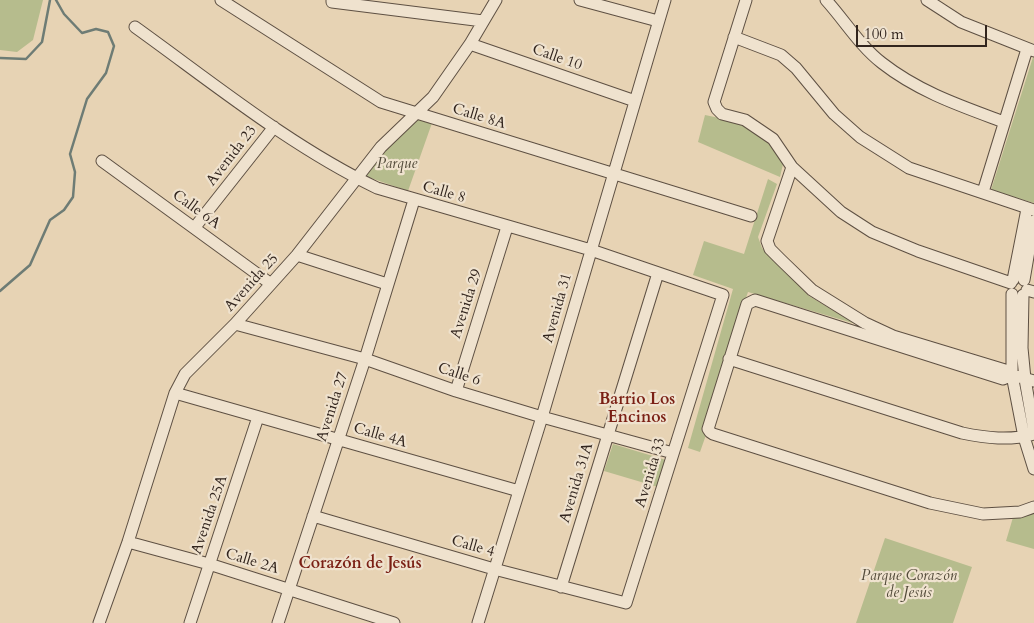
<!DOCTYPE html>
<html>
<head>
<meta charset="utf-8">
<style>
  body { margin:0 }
  #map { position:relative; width:1034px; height:623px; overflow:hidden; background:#e7d3b4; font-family:Cardo,serif }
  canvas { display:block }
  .scale { position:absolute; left:856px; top:25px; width:131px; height:22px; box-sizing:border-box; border:2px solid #31241d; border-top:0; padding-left:6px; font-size:15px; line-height:18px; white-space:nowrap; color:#31241d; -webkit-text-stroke:4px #efe2ce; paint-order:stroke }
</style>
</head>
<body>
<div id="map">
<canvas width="1034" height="623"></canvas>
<div class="scale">100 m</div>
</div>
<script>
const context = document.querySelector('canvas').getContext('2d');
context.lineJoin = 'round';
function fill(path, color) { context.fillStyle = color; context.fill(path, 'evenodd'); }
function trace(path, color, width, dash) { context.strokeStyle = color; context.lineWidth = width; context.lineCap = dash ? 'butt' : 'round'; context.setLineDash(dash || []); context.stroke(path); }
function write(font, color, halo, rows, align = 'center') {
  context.font = font + ' Cardo,serif'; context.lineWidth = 4.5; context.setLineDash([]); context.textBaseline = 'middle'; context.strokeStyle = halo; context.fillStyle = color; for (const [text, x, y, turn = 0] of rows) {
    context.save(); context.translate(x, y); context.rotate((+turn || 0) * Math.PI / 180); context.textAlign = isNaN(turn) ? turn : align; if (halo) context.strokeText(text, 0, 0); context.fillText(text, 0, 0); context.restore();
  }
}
const green = new Path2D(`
  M 0,0 L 43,0 L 33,40 L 17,52 L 0,50 Z
  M 1034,54 L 1034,203 L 991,190 Z
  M 705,115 L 724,119 L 758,131 L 784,160 L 780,177 L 698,142 Z
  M 417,117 L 432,123 L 408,191 L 365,176 L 386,148 Z
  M 768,179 L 777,184 L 758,237 L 762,248 L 809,296 L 856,324 L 748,292 L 723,364 L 706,435 L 700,452 L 688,448 L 733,289 L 693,275 L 704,241 L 744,254 Z
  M 613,444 L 666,460 L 658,487 L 604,471 Z
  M 1034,509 L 1034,549 L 1006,541 L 1014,514 Z
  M 885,538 L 972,567 L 953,623 L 856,623 Z`);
const stream = new Path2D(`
  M 0,58 L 26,59 L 42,42 L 50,0
  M 0,291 L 30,265 L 50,220 L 64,210 L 73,197 L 75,172 L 70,154 L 87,99 L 106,73 L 114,46 L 108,32 L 96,29 L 82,33 L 64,14 L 56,0`);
const minor = new Path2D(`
  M 221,0 L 381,102 L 751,216
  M 332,0 L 332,2 L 483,21
  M 580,0 L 658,21
  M 746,0 L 714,102 L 717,109 L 722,114 L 745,120 L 773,139 L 792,167 L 841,212 L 872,232 L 918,251 L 1011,283
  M 826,0 C 845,21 860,46 882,63 C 919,92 961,106 1004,122
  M 927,0 L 961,22 L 1034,51
  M 135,27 C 213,83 290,146 377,188 L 591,250 L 723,295 L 626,603 L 494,569 L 313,516
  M 734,37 L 781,55 L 796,68 L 834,114 L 860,137 L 909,168 L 1034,210
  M 470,44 L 635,101
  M 102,161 L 271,284
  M 792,167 L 767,241 L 770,249 L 781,260 L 812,290 L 865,323 L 893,336 L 1005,370 L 1012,375 L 1034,381
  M 983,192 L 1027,49
  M 195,227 L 274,127
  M 297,255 L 387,284
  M 1013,280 L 1027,209
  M 1024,280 L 1034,221
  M 1027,290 L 1034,292
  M 1012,294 L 1012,375 L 1024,437 L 1034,469
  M 1023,295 L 1022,348 L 1025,379 L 1034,431
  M 235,324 L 365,359 L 456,391 L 542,417 L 673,453
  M 729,359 L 962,433 C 986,438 1010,441 1034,434
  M 1012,375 L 1003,379 L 755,300 L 747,304 L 708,429 L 710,432 L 713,434 L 930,503 L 983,514 L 1020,512 L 1034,507
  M 456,391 L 507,227
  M 175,393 L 519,491
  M 128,542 L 209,564 L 394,623
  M 561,587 L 658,273
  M 99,623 L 128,542 L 175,393 L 185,374 L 235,324 L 297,255 L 381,147 L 433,97 L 470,44 L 496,0
  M 190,623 L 258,417
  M 278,623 L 365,359 L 414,200
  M 478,623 L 542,417 L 665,0`);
const streetNames = [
  ["Calle 10",557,58,19],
  ["Calle 8A",479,117,17],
  ["Avenida 23",232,156,-52],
  ["Calle 8",444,193,16],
  ["Calle 6A",196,210,36],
  ["Avenida 25",252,283,-48],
  ["Avenida 29",467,304,-72],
  ["Avenida 31",558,308,-74],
  ["Calle 6",459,375,18],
  ["Avenida 27",333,407,-72],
  ["Calle 4A",380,436,16],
  ["Avenida 33",651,473,-73],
  ["Avenida 31A",577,483,-73],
  ["Avenida 25A",210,515,-71],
  ["Calle 4",473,547,16],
  ["Calle 2A",252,562,17]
];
const parkNames = [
  ["Parque",397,165],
  ["Parque Corazón",909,577],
  ["de Jesús",909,594]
];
const neighbourhoodNames = [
  ["Barrio Los",637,400],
  ["Encinos",637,418],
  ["Corazón de Jesús",360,564]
];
fill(green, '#b6bc8d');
trace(stream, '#6e7c75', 2.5);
trace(minor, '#5e5043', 13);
trace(minor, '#efe2ce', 11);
write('15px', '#31241d', '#efe2ce', streetNames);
write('italic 15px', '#524a39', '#efe2ce', parkNames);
write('bold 16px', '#7a1f14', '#efe2ce', neighbourhoodNames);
</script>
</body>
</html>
